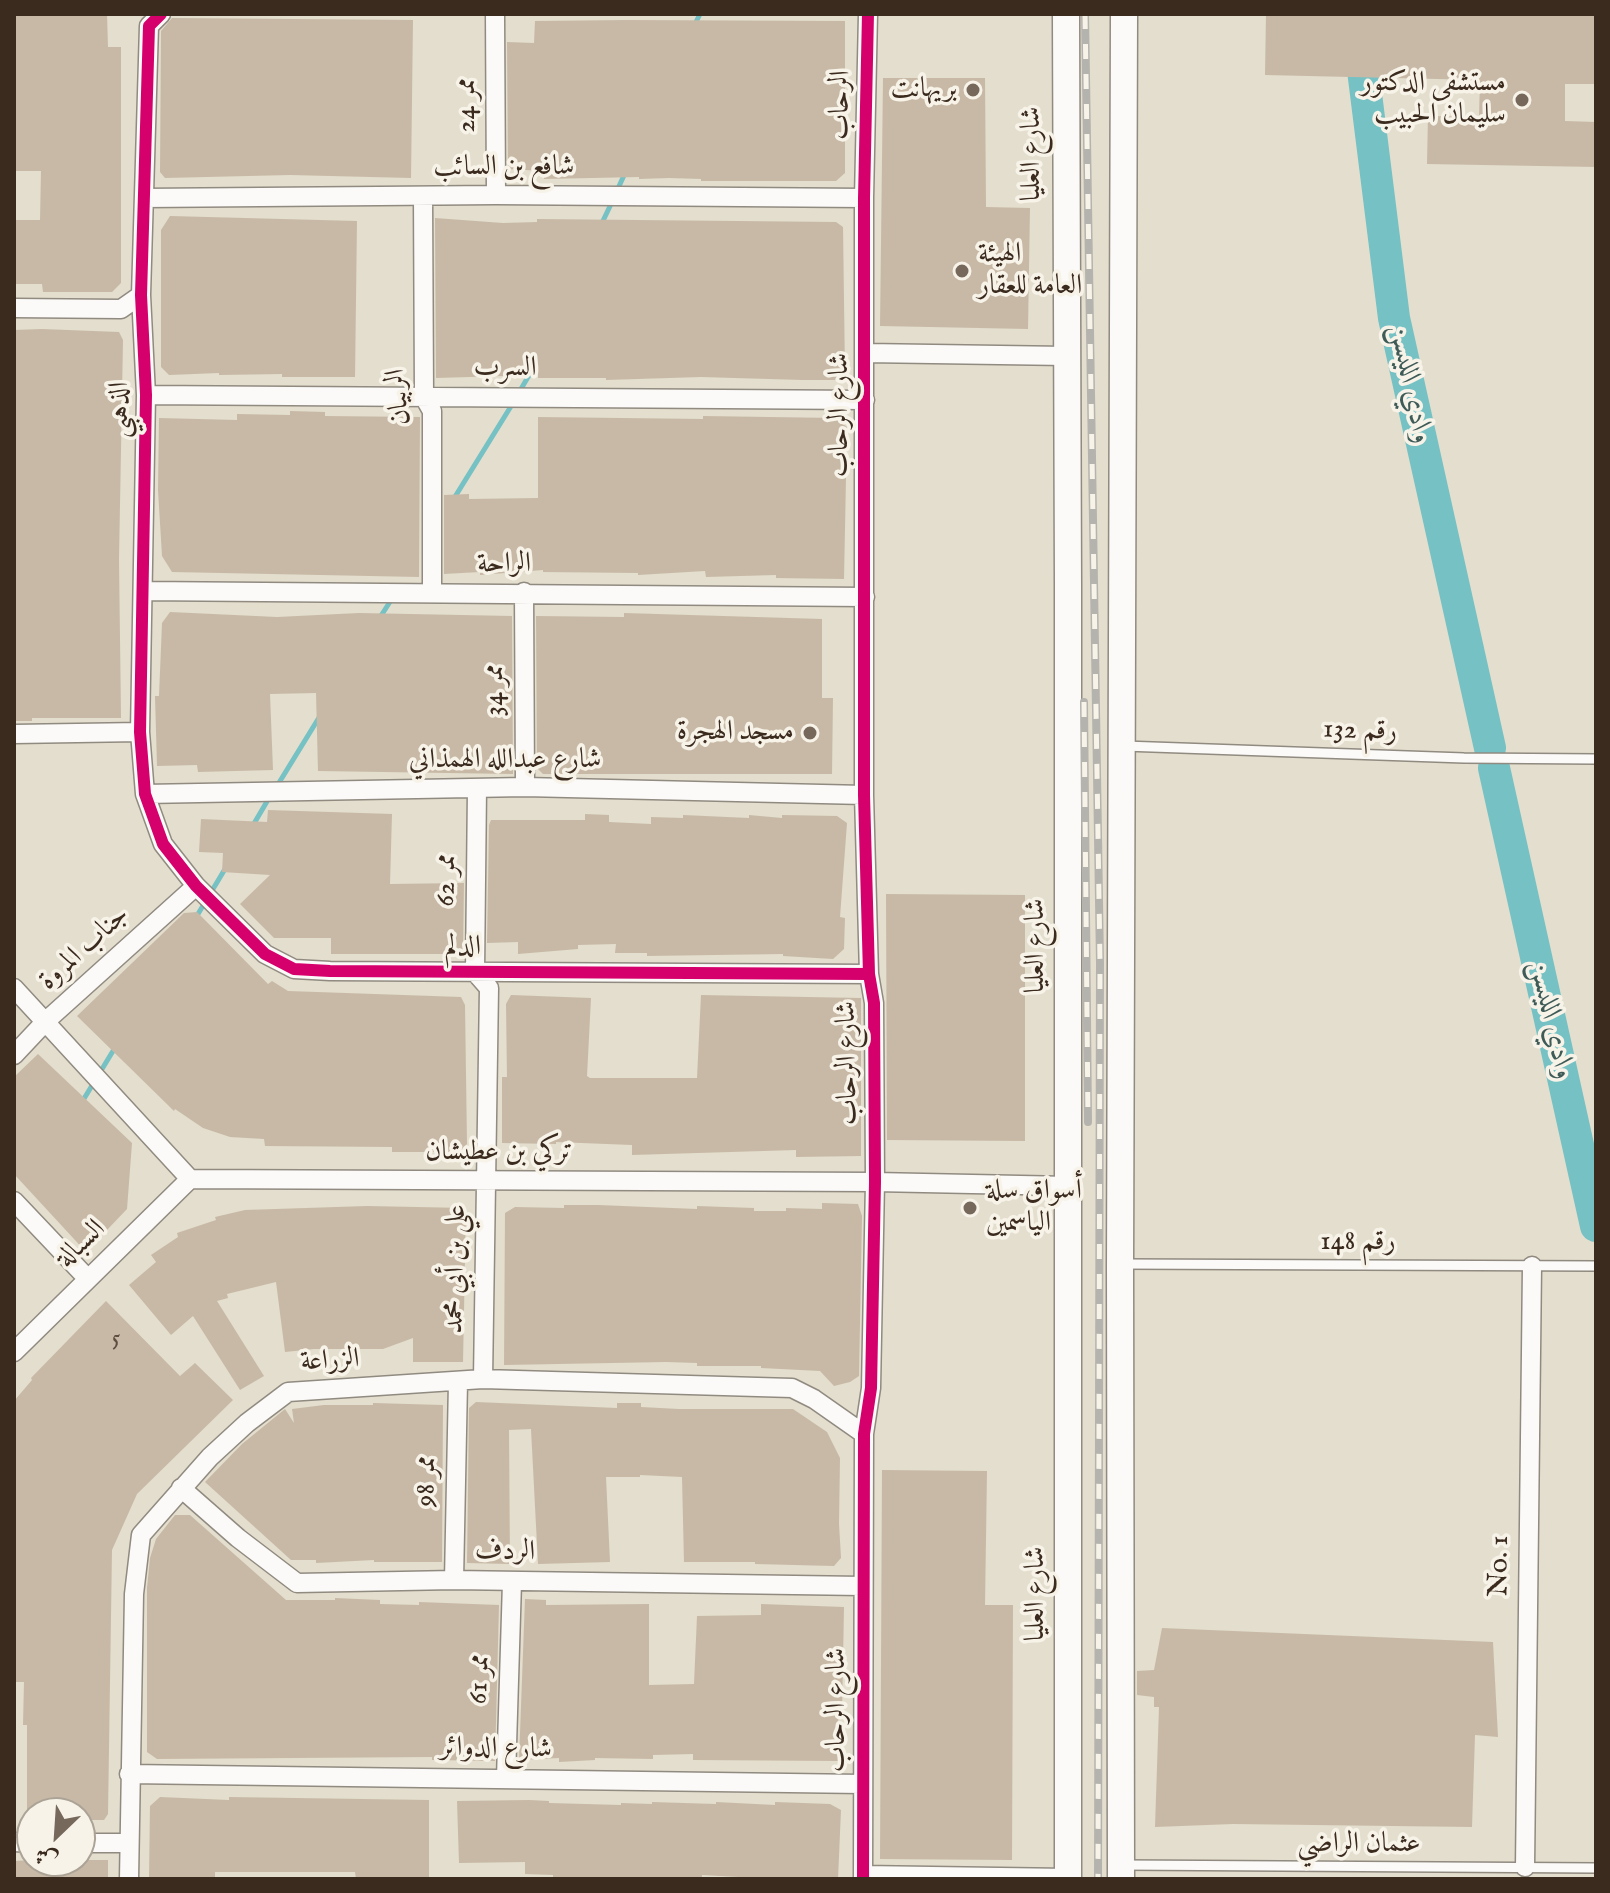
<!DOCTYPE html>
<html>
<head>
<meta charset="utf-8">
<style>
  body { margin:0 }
  #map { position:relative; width:1610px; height:1893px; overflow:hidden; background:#e3decd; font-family:"IM FELL English",Amiri,serif }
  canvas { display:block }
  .frame { position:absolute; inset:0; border:16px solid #3b2a1e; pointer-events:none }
  .north { position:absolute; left:16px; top:1797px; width:80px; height:80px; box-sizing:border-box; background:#f7f3e8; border:2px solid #aca397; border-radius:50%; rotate:205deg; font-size:22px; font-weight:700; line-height:32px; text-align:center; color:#3b2a1e }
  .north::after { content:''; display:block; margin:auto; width:28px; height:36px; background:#76695b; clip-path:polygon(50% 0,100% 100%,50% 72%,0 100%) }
</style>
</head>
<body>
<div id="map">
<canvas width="1610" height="1893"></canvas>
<div class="frame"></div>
<div class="north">ش</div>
</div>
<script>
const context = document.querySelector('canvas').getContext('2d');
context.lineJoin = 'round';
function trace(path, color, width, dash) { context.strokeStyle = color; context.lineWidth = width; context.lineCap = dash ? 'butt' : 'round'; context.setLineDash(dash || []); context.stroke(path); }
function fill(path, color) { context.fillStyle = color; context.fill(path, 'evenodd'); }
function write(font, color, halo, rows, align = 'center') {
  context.font = font + ' "IM FELL English",Amiri,serif'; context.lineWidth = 7; context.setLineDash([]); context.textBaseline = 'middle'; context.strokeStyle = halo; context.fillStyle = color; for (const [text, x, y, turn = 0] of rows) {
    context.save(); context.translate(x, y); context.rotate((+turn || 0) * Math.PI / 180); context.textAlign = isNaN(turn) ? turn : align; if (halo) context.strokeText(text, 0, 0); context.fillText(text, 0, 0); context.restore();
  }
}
const stream = new Path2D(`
  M 694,26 L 700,14
  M 616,193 L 625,173
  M 601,225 L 612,202
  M 518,394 L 531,372
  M 453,500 L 513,403
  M 379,619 L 393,597
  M 277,786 L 320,716
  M 252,827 L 269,798
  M 195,919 L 225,869
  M 82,1102 L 116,1046`);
const river = new Path2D(`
  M 1356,14 L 1394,318 L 1490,748
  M 1494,768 L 1596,1226`);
const building = new Path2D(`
  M 14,14 L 107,14 L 108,47 L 121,47 L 121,283 L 112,292 L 43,292 L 42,284 L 14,284 L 14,220 L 40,220 L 41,171 L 14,171 Z
  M 1266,14 L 1596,14 L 1596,84 L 1565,84 L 1565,121 L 1596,122 L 1596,167 L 1427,164 L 1428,116 L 1479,117 L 1480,80 L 1265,75 Z
  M 172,18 L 413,20 L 411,178 L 290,175 L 165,178 L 160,172 L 161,31 Z
  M 626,20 L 845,21 L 845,173 L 836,181 L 701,181 L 701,179 L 669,178 L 639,179 L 639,177 L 544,179 L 543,171 L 508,169 L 507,42 L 534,43 L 535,21 Z
  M 883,78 L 985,78 L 986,207 L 1030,208 L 1028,329 L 880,326 Z
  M 170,216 L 357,221 L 355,377 L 282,377 L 282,374 L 219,375 L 219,373 L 169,375 L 161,367 L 161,230 Z
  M 435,218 L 503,223 L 537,222 L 537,219 L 836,222 L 843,227 L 845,374 L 836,380 L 802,380 L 701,377 L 606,380 L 606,378 L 538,378 L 538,375 L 436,378 Z
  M 42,329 L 119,332 L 123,340 L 119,559 L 121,718 L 32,718 L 32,721 L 14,721 L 14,330 Z
  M 290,411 L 325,412 L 325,416 L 420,417 L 419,577 L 172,572 L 162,556 L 158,490 L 159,418 L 237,420 L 237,414 L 290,415 Z
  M 703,416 L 835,418 L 847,427 L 844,579 L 776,578 L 776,575 L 706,577 L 705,571 L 638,575 L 638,573 L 543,572 L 543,570 L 480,575 L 480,572 L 444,574 L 444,495 L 469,494 L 469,499 L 538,498 L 538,417 L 703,419 Z
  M 170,612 L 277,617 L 359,613 L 512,616 L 513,774 L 318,771 L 316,693 L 270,694 L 273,770 L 198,772 L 197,765 L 157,766 L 155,696 L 159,696 L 162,623 Z
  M 624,613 L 822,619 L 822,698 L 833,698 L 832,774 L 543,774 L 537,768 L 536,616 L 624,617 Z
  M 268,810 L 392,814 L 390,884 L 464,883 L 463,954 L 331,954 L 331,938 L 274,938 L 240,904 L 270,875 L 222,872 L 223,853 L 199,852 L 201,819 L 267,822 Z
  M 585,814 L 609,815 L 609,822 L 651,824 L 651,817 L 683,818 L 683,815 L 749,818 L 749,815 L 782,818 L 782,815 L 837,816 L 847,823 L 840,917 L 845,918 L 844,949 L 833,959 L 783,956 L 783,954 L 647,956 L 647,953 L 615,953 L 616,944 L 578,945 L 578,949 L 518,954 L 518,942 L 487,943 L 489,825 L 491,820 L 585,820 Z
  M 886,894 L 1025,895 L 1025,1141 L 887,1140 Z
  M 197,912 L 268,984 L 272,981 L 288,991 L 461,997 L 465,1005 L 467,1144 L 459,1152 L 392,1152 L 392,1147 L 265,1146 L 264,1139 L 230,1137 L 203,1128 L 175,1109 L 174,1111 L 77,1016 L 184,913 Z
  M 511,995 L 591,998 L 587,1076 L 590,1078 L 697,1078 L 701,995 L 861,998 L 861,1156 L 796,1157 L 796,1150 L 632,1155 L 632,1145 L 556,1142 L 556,1144 L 502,1143 L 502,1077 L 507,1077 L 506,1004 Z
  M 38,1054 L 132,1143 L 127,1209 L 86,1252 L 14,1174 L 14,1077 Z
  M 822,1203 L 858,1204 L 862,1216 L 859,1376 L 850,1382 L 834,1386 L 820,1371 L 761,1368 L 761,1366 L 697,1366 L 697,1363 L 666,1362 L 504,1365 L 505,1213 L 515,1207 L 564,1208 L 564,1205 L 598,1205 L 697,1209 L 697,1206 L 754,1208 L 754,1211 L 786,1211 L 786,1208 L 822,1209 Z
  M 367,1206 L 466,1208 L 463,1362 L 413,1362 L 413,1338 L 383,1349 L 314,1349 L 285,1352 L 276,1282 L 227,1294 L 228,1298 L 217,1301 L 264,1376 L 240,1390 L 193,1316 L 171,1335 L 129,1285 L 156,1262 L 151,1255 L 178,1237 L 177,1233 L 216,1220 L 215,1217 L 245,1210 Z
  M 106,1301 L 180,1376 L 195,1363 L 233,1400 L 137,1494 L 112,1550 L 108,1814 L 104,1820 L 80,1820 L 80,1813 L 27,1813 L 27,1725 L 23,1725 L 24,1682 L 14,1682 L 14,1401 L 32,1380 L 31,1378 Z
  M 476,1402 L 617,1408 L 617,1403 L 641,1403 L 641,1407 L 679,1409 L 793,1409 L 827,1432 L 840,1458 L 839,1524 L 841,1558 L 834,1566 L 755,1564 L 755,1562 L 684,1562 L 682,1477 L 640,1475 L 640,1477 L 606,1477 L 610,1562 L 538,1564 L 531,1429 L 509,1430 L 510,1564 L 467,1563 L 469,1408 Z
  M 373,1403 L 443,1405 L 442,1562 L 374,1562 L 374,1560 L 316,1563 L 316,1560 L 291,1560 L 205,1482 L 242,1444 L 285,1409 L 294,1423 L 292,1409 L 324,1405 L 373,1405 Z
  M 882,1470 L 987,1471 L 985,1605 L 1013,1605 L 1012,1860 L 880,1859 Z
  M 175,1515 L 190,1515 L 286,1600 L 335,1600 L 335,1598 L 380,1600 L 380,1604 L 419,1605 L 419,1602 L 499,1605 L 495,1761 L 432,1760 L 432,1757 L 157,1759 L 147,1752 L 147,1588 L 150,1558 L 156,1539 Z
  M 525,1599 L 546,1600 L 546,1605 L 649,1604 L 649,1685 L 694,1684 L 697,1616 L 761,1615 L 761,1604 L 844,1607 L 842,1713 L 838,1713 L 839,1761 L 693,1760 L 693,1754 L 653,1755 L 653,1759 L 595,1758 L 595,1760 L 559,1762 L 559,1758 L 519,1760 Z
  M 1162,1628 L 1493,1642 L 1498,1737 L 1475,1735 L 1472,1827 L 1233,1824 L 1155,1827 L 1159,1707 L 1154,1707 L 1154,1697 L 1137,1695 L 1137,1671 L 1154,1670 Z
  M 160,1797 L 229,1800 L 229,1797 L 429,1800 L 429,1879 L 356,1879 L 355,1872 L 215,1872 L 215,1879 L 149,1879 L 150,1806 Z
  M 529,1800 L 549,1801 L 549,1803 L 621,1805 L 621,1803 L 652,1804 L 652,1802 L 716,1804 L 716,1802 L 775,1805 L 775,1802 L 830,1804 L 841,1810 L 838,1879 L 775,1879 L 702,1875 L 702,1877 L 553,1877 L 553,1875 L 525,1874 L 525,1862 L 459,1863 L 457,1801 Z
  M 32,1860 L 108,1860 L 108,1879 L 14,1879 L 14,1861 Z`);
const lane = new Path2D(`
  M 1124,746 L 1464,758 L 1596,759
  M 1123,1264 L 1596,1266
  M 1123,1865 L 1596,1868`);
const street = new Path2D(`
  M 161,14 L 149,26 L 141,295 L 146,395 L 140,732 L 145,794 L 163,844 L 196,886 L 265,954 L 294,969 L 330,971 L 869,974
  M 495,14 L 496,195
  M 423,196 L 424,397 L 432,411 L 432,593
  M 144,198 L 496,195 L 864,198
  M 14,308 L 121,309 L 141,295
  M 866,353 L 1066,356
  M 146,395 L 865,400
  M 143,591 L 865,597
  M 524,592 L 525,787
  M 14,734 L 140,732
  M 477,788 L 475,972 L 489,988 L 483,1379
  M 145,794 L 525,787 L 864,795
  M 14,988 L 190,1179 L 875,1182 L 1069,1186
  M 14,1055 L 46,1021 L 196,886
  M 14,1201 L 87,1278
  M 14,1352 L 190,1179
  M 181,1488 L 238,1538 L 297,1583 L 454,1580 L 862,1586
  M 454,1580 L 458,1382
  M 129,1774 L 862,1784
  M 506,1778 L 512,1582
  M 14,1842 L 32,1843
  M 80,1843 L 128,1843
  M 1525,1867 L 1532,1266
  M 863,1875 L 1068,1878
  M 129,1879 L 134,1594 L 141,1535 L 210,1457 L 247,1423 L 288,1392 L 483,1379 L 792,1388 L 814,1399 L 864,1434
  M 863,1879 L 864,1434 L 871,1388 L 875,1182 L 874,1003 L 869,974 L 864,795 L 864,198 L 868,14`);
const secondary = new Path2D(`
  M 1066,14 L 1068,585 L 1068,1879
  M 1121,1879 L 1120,1264 L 1124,14`);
const rail = new Path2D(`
  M 1085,14 L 1100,962 L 1098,1879
  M 1084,702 L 1088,1122`);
const cycleway = new Path2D(`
  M 161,14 L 149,26 L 141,295 L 146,395 L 140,732 L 145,794 L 163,844 L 196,886 L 265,954 L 294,969 L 330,971 L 869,974
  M 863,1879 L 864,1434 L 871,1388 L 875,1182 L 874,1003 L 869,974 L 864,795 L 864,198 L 868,14`);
const markers = [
  [973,90,8,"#76695b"],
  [1522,100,8,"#76695b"],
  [962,271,8,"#76695b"],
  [810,733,8,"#76695b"],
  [970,1208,8,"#76695b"]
];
const numberNames = [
  ["5",116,1340]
];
const poiNames = [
  ["مستشفى الدكتور",1506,84],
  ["سليمان الحبيب",1506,116],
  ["بريهانت",957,90],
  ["الهيئة",978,255,"left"],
  ["العامة للعقار",978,287,"left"],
  ["مسجد الهجرة",794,733],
  ["أسواق سلة",986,1192,"left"],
  ["الياسمين",986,1224,"left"]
];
const streetNames = [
  ["ممر 24",468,105,-90],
  ["الرحاب",842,105,-89],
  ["شارع العليا",1033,154,-90],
  ["شافع بن السائب",504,168],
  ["السرب",505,369],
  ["الربيان",400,397,-96],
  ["الذهبي",121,410,-90],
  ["شارع الرحاب",841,415,-90],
  ["الراحة",504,565],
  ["ممر 34",496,690,-90],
  ["رقم 132",1360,732,2],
  ["شارع عبدالله الهمذاني",505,761],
  ["ممر 62",448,880,-89],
  ["شارع العليا",1037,946,-90],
  ["الدلم",463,948],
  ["جناب المروة",85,949,-42],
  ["شارع الرحاب",849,1063,-91],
  ["تركي بن عطيشان",499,1153],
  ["رقم 148",1358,1243],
  ["السبالة",82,1245,-44],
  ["علي بن أبي محمد",457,1269,-89],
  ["الزراعة",330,1362,-3],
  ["ممر 98",428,1481,-89],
  ["الردف",505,1553,1],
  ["No. 1",1501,1566,-89],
  ["شارع العليا",1037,1594,-90],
  ["ممر 61",481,1679,-88],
  ["شارع الرحاب",838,1710,-90],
  ["شارع الدوائر",496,1750,1],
  ["عثمان الراضي",1359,1845]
];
const waterNames = [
  ["وادي الليسن",1409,384,78],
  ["وادي الليسن",1550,1020,77]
];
trace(stream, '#75c1c4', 5);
trace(river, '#75c1c4', 32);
fill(building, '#c8b9a6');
trace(lane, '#908a80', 12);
trace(street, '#908a80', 21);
trace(secondary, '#908a80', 29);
trace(lane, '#fbfaf8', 9);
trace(street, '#fbfaf8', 18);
trace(secondary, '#fbfaf8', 26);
trace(rail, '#b5b3ae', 8);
trace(rail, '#f7f3e8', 5, [15]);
trace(cycleway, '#d6006c', 12);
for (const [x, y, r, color] of markers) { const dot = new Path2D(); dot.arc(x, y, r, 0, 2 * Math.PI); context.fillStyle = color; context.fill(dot); trace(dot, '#f7f3e8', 3); }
write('24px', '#5e4e40', null, numberNames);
write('28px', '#3b2a1e', '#f7f3e8', poiNames, 'right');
write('28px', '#3b2a1e', '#f7f3e8', streetNames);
write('italic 30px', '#3f5b57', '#f7f3e8', waterNames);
</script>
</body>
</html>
